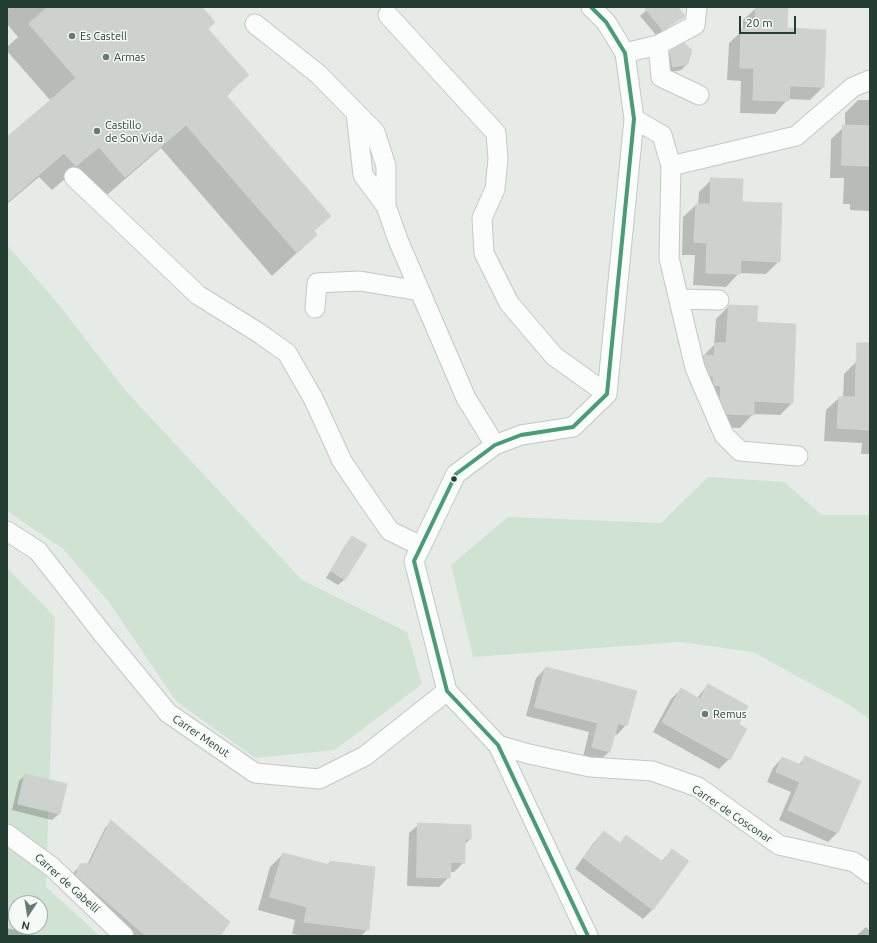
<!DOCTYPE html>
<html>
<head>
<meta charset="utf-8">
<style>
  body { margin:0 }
  #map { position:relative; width:877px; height:943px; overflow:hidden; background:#e6ebe8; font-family:Ubuntu,sans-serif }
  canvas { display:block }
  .frame { position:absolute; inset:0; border:8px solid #243e33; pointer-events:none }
  .north { position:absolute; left:8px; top:895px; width:40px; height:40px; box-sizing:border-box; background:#f5faf6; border:1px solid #a1afa8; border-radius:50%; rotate:192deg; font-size:11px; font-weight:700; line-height:16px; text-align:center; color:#243e33 }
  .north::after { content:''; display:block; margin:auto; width:14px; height:18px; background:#687b72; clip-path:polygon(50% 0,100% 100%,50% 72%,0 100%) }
  .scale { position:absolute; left:739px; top:16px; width:57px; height:18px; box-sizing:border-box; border:2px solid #243e33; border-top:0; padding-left:5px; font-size:12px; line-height:14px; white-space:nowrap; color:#243e33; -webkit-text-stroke:3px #f5faf6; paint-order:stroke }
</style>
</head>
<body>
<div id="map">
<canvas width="877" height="943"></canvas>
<div class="frame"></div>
<div class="north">N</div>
<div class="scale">20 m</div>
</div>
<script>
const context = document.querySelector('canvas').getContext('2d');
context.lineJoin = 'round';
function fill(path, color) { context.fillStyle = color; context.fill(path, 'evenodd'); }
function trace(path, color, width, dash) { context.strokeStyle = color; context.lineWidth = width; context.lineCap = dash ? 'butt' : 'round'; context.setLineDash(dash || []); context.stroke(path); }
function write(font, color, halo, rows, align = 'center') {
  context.font = font + ' Ubuntu,sans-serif'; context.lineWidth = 3; context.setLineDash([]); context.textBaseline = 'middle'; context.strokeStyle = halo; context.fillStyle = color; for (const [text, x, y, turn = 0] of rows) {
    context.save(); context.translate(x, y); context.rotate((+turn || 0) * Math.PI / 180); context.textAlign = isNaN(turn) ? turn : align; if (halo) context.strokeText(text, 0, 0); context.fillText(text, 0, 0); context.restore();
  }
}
const green = new Path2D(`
  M 7,245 L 56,301 L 125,390 L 302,580 L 407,632 L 422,684 L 335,750 L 255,758 L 176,701 L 108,601 L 63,549 L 7,511 Z
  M 708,477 L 784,482 L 822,515 L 870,515 L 870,719 L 846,703 L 753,652 L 680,642 L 473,657 L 451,565 L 508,517 L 661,523 Z
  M 7,568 L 55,617 L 46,887 L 100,936 L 7,936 ZM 16,903 L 40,903 L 40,927 L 16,927 Z`);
const shadow = new Path2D(`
  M 10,7 L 201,7 L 207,29 L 247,75 L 226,97 L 329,216 L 313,232 L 316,235 L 272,276 L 161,148 L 100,201 L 74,171 L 52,190 L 39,177 L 7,204 L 7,138 L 51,101 L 7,51 L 7,47 L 18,37 L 7,24 L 7,10 Z
  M 650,7 L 676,7 L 684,15 L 656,35 L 640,16 Z
  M 756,8 L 786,29 L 823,87 L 810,100 L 788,99 L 775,114 L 740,113 L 741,81 L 727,80 L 729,43 L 743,30 L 743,20 Z
  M 670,52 L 687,64 L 681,70 L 667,73 L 664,59 Z
  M 858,100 L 870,100 L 870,211 L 850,210 L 850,204 L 843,204 L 844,178 L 830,178 L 831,139 L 845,126 L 845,113 Z
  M 712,179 L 741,203 L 779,261 L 766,274 L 739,273 L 726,287 L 693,285 L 695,255 L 682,255 L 683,217 L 696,205 L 698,205 L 699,192 Z
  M 729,306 L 756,323 L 792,403 L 780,415 L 753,414 L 740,428 L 714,427 L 702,359 L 702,357 L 714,345 L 716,319 Z
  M 857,361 L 870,362 L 870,454 L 861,454 L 862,443 L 824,441 L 826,410 L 839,398 L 843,398 L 844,374 Z
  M 353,538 L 345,579 L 338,585 L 326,578 L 346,544 Z
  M 546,668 L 626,725 L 617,735 L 614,734 L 609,752 L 599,761 L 583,757 L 589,732 L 526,716 L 536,678 Z
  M 708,685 L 737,724 L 729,759 L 719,769 L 653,732 L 671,699 L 681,689 L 697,698 Z
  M 782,758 L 798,765 L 805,758 L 838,832 L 828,842 L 779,820 L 791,792 L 767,782 L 773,768 Z
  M 25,775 L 59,814 L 52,820 L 12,810 L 19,781 Z
  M 111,821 L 219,936 L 133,936 L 70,881 L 74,872 L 81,865 L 87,865 L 105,828 Z
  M 419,824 L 470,839 L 464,845 L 464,862 L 454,872 L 449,872 L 449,877 L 439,887 L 407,886 L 409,833 Z
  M 604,832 L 619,844 L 626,837 L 661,862 L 672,850 L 653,909 L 643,919 L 575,869 L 594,842 Z
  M 283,854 L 327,865 L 330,862 L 368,929 L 361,936 L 306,936 L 292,934 L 295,920 L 258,910 L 270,867 Z
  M 866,927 L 870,931 L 870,936 L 856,936 Z
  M 7,928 L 38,936 L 7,936 Z`);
const building = new Path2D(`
  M 48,7 L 202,7 L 215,22 L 208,29 L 249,75 L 226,95 L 331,216 L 314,231 L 317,235 L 297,253 L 186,125 L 125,177 L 99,147 L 76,166 L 64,153 L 7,202 L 7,137 L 76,78 L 29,24 Z
  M 644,7 L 678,7 L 685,16 L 663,30 Z
  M 756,7 L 788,8 L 787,28 L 826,30 L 824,87 L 790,86 L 789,101 L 753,100 L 754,68 L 740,68 L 741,29 L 755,29 Z
  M 684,43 L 692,50 L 688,64 L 673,67 L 670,51 Z
  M 843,125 L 870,126 L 870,166 L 842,165 Z
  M 711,178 L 743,179 L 742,202 L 782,203 L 780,262 L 741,260 L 740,274 L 706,273 L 707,243 L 694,242 L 696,204 L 710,204 Z
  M 729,305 L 758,306 L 757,322 L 796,324 L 793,403 L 754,401 L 754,415 L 727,414 L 720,399 L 721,386 L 714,385 L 713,376 L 710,376 L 704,360 L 705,355 L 714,356 L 715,343 L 726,343 Z
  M 857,343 L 870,343 L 870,430 L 837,428 L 839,397 L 855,397 Z
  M 352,536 L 367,545 L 345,580 L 331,571 Z
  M 546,667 L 637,691 L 627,726 L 618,723 L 610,752 L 592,747 L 598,723 L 535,707 Z
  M 708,684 L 748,706 L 739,724 L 747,729 L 730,760 L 662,722 L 681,688 L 700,699 Z
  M 805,756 L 861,781 L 838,833 L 788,810 L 800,782 L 776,772 L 782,757 L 801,765 Z
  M 25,774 L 67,784 L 60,814 L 18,804 Z
  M 111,820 L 230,922 L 220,936 L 146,936 L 76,875 L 80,864 L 90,863 Z
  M 418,823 L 471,825 L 471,839 L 465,839 L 465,863 L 451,862 L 450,878 L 417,877 Z
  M 604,831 L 620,843 L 626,835 L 663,862 L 672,849 L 689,861 L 653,910 L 584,858 Z
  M 283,853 L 330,865 L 330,861 L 375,867 L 369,930 L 304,922 L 307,907 L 270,897 Z`);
const minor = new Path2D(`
  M 388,15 L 496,133 L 498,159 L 495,189 L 482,218 L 484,253 L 509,303 L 554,356 L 607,394
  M 255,24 L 318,74 L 375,132 L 386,166 L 386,206
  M 658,45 L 661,77 L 699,95
  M 625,53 L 658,45 L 695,25 L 697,7
  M 356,113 L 363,175 L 386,206 L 398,240 L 466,398 L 495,445
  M 634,119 L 662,135 L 671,166 L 796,136 L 853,87 L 870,80
  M 671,166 L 669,258 L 695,368 L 724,435 L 740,451 L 798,456
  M 74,177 L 198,295 L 259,333 L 287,353 L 313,398 L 342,461 L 369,501 L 390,531 L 421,546
  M 679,299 L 719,300
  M 315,308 L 317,283 L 360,281 L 420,291
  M 7,531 L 38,551 L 102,633 L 168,713 L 255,773 L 319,779 L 365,756 L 447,691
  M 498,745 L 529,754 L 590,767 L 652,771 L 698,787 L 779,845 L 854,862 L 870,874
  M 7,834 L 52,867 L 124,936
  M 588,936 L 498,745 L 447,691 L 414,561 L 456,474 L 495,445 L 521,435 L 573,427 L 607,394 L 634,119 L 625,53 L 606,22 L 591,7`);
const bus1 = new Path2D(`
  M 588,936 L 498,745 L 447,691 L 414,561 L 456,474 L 495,445 L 521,435 L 573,427 L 607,394 L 634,119 L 625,53 L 606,22 L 591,7`);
const markers = [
  [72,36,4,"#687b72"],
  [106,57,4,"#687b72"],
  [97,131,4,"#687b72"],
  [454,479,3.5,"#243e33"],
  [705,714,4,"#687b72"]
];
const poiNames = [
  ["Es Castell",80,36],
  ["Armas",114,57],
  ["Castillo",105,125],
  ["de Son Vida",105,138],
  ["Remus",713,714]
];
const streetNames = [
  ["Carrer Menut",201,736,34],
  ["Carrer de Cosconar",732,814,34],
  ["Carrer de Gabellí",67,883,42]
];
fill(green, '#d0e3d3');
fill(shadow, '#0003');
fill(building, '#cdd2cf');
trace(building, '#cfd4d1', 1);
trace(minor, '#c3c8c5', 21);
trace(minor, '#fbfcfc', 19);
trace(bus1, '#499c75', 4);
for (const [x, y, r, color] of markers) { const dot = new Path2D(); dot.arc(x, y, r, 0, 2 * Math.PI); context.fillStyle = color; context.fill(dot); trace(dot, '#f5faf6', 1.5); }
write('11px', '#243e33', '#f5faf6', poiNames, 'left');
write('11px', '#243e33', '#f5faf6', streetNames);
</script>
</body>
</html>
